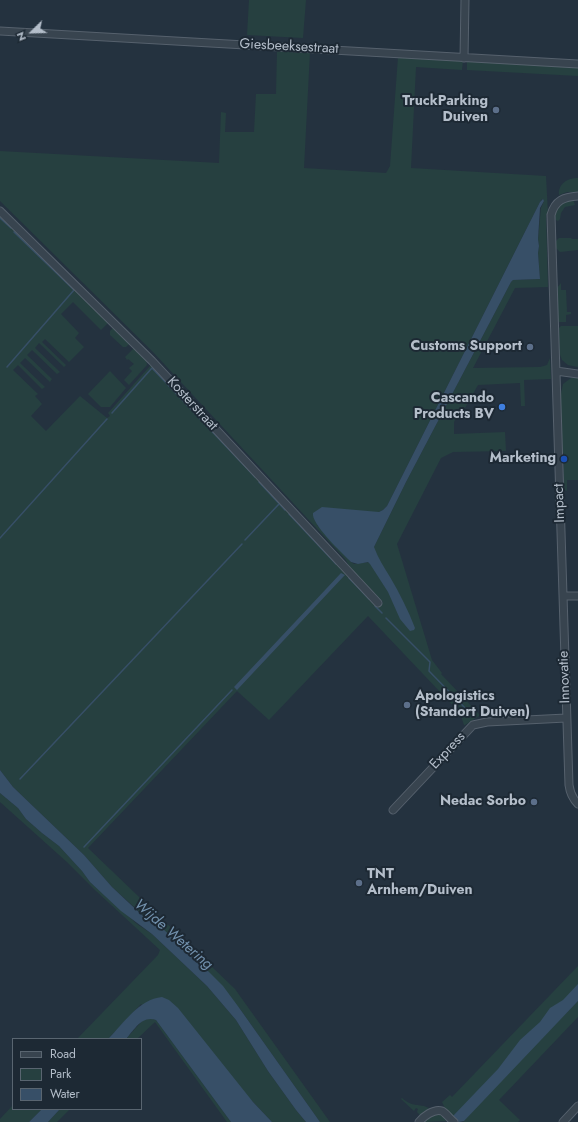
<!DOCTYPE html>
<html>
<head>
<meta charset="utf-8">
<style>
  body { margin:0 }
  #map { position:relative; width:578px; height:1122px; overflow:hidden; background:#24323f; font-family:Jost,sans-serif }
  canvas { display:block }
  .legend { position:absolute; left:12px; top:1038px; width:130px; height:72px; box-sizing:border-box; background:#1d2934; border:1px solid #596570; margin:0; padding:5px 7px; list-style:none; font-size:12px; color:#b4beca }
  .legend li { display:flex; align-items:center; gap:8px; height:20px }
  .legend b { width:20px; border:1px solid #596570 }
  .north { position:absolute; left:12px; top:12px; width:40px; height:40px; -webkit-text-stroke:3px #1d2934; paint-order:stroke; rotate:247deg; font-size:11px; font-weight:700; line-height:16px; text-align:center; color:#b4beca }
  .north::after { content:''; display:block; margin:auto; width:14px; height:18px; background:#b4beca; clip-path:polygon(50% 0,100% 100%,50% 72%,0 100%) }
</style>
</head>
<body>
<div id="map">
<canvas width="578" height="1122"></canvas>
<ul class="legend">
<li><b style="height:5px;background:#38444f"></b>Road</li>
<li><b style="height:11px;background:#264040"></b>Park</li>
<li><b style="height:11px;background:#374f67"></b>Water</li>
</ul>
<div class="north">N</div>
</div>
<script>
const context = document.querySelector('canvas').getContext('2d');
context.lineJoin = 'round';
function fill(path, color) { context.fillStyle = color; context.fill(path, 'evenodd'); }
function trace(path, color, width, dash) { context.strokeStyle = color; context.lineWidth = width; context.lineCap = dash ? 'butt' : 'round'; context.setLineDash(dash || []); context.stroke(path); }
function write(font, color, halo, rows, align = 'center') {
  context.font = font + ' Jost,sans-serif'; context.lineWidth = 4; context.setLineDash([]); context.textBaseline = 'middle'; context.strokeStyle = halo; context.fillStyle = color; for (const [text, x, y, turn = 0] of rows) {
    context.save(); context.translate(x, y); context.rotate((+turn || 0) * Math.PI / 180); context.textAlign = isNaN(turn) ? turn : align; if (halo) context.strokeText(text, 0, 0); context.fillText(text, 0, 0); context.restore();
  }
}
const green = new Path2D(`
  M 249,0 L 306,0 L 303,38 L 247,35 Z
  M 277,51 L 310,52 L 304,168 L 386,173 L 390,166 L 398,57 L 463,60 L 462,70 L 416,67 L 411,168 L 546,176 L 548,214 L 546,215 L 548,287 L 515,288 L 473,368 L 540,367 L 547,365 L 550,358 L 551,379 L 524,380 L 525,406 L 521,406 L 520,383 L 478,385 L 465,408 L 462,407 L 454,422 L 454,434 L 505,432 L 506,451 L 453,452 L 441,458 L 397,544 L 432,660 L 442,673 L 441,674 L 479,714 L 479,716 L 465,725 L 464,725 L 460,713 L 368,616 L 269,720 L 237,691 L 88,848 L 235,989 L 330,1122 L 320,1122 L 240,1009 L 153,924 L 112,887 L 84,855 L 13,787 L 0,770 L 0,213 L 108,319 L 108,323 L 101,330 L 73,302 L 61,314 L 79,333 L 75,338 L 84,347 L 69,362 L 45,339 L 42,342 L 66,365 L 64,367 L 39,343 L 35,348 L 60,372 L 57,374 L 32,350 L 27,355 L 52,379 L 50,382 L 25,358 L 20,363 L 45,387 L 42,389 L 18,365 L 13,370 L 38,394 L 35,396 L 42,404 L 31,416 L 46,431 L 80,396 L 107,418 L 110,416 L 108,413 L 150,366 L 154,365 L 380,606 L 383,602 L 352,570 L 345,559 L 153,352 L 0,201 L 0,151 L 219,163 L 221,112 L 226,113 L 225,132 L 254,132 L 256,94 L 276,94 ZM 542,199 L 544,201 L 541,208 L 538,239 L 539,246 L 538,253 L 540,279 L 513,280 L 511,282 L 406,482 L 374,547 L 370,562 L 354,564 L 351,562 L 317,525 L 379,512 L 383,510 L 387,506 L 540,202 Z
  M 467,60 L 578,67 L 578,76 L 467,70 Z
  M 578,178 L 578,192 L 567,192 L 559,195 C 558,184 567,178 578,178 Z
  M 573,199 L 575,205 L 565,207 L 561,213 L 560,219 L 558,221 L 554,219 C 554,206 563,202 573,199 Z
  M 559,238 L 571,238 L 572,239 L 578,239 L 578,250 L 560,252 L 555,247 L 555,242 Z
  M 561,283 L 561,290 L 566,290 L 567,312 L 571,312 L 571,314 L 566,315 L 566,322 L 559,322 L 557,319 L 557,288 Z
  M 561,326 L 578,326 L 578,367 L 568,365 L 562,360 L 559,352 L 558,329 Z
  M 113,328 L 116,328 L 129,341 L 129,344 L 126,347 L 123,347 L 110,335 L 110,331 Z
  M 134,348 L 136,348 L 146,359 L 147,365 L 129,385 L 124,380 L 132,371 L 129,368 L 134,364 L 128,359 L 127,360 L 125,357 Z
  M 110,371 L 126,388 L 110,407 L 101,407 L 88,394 Z
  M 571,378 L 578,378 L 578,480 L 567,480 L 567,491 L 565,490 L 563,487 L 564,453 L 562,453 L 560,398 L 563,384 Z
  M 0,793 L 18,808 L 26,819 L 42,833 L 59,846 L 82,871 L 90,882 L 137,924 L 152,934 L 207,986 L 236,1020 L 268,1071 L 296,1110 L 306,1122 L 272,1122 L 253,1102 L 141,1004 L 108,1039 L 77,1039 L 158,955 L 160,950 L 96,891 L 68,863 L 0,802 Z
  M 578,966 L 578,987 L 509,1058 L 454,1117 L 446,1110 L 442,1102 L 450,1095 L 452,1097 Z
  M 578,1001 L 578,1017 L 499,1100 L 520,1120 L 518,1122 L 463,1122 L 492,1088 Z
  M 150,1018 L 156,1020 L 231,1122 L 227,1122 L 155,1022 L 137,1039 L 126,1039 L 143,1020 Z
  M 402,1098 C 413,1108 419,1103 429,1108 L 420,1115 L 417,1112 L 418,1109 L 416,1108 L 414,1111 L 401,1099 Z
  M 13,1105 L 13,1109 L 42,1109 L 29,1122 L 0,1122 L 0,1119 Z
  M 60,1109 L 70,1109 L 57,1122 L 48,1122 Z
  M 436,1114 L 442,1115 L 448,1121 L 423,1122 Z`);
const water = new Path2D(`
  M 543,199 L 544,201 L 540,208 L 538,239 L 539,246 L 538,253 L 540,279 L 513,280 L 511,282 L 406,482 L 374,547 C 378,558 384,567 390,577 C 400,594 408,610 415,628 L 414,630 L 410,631 L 400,619 L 388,592 L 370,564 L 368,562 L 358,564 L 351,562 C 342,553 311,524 313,513 L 322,507 L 379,512 L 383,510 L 387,506 L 540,202 Z
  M 341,573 L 345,575 L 344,576 L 237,690 L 234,687 Z
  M 0,770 L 13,787 L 84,855 L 112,887 L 144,917 L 163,929 L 204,967 L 223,986 L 240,1009 L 320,1122 L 306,1122 L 296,1110 L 268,1071 L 236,1020 L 207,986 L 152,934 L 121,911 L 90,882 L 82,871 L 59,846 L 42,833 L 26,819 L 18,808 L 0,793 Z
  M 578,984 L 578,1001 L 464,1121 L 459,1122 L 453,1116 L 498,1069 L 520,1040 L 540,1022 L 550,1008 L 563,1000 Z
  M 162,997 L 169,1000 L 178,1008 L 253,1102 L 272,1122 L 231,1122 L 156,1020 C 142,1015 134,1030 126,1039 L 108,1039 C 124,1023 139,999 162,997 Z
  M 42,1109 L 60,1109 L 48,1122 L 29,1122 Z`);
const stream = new Path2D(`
  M 0,218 L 11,228
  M 7,367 L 74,290 L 14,232
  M 112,413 L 152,368 L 255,477
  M 259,482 L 285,510
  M 289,514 L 336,564
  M 0,538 L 107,419
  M 245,540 L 279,504
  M 349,578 L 369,599
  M 375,606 L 382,613
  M 386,618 L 430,662 L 429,671 L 466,709
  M 20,779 L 242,544
  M 84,847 L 232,690`);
const minor = new Path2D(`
  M 0,31 L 578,64
  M 464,58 L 465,0
  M 578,196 C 564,197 555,200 551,215 L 569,785 C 570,793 572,798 578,804
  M 0,211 L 152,361 L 378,603
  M 556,371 L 578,374
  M 563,596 L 578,596
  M 393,810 L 473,725 L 487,722 L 566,718
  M 419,1122 C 423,1117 434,1108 442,1111 C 446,1113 450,1119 454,1122
  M 563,1122 L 578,1106`);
const markers = [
  [496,110,4,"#5c6f8a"],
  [530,347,4,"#5c6f8a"],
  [502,407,4,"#3f7fe0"],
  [564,459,4,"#1a4fb4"],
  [407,705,4,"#5c6f8a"],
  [534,802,4,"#5c6f8a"],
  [359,883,4,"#5c6f8a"]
];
const streetNames = [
  ["Giesbeeksestraat",289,47,3],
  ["Kosterstraat",192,404,47],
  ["Impact",560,503,-92],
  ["Innovatie",565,677,-92],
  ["Express",448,751,-47]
];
const poiNames = [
  ["TruckParking",488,102],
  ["Duiven",488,118],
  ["Customs Support",522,347],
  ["Cascando",494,399],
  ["Products BV",494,415],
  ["Marketing",556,459],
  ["Apologistics",415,697,"left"],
  ["(Standort Duiven)",415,713,"left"],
  ["Nedac Sorbo",526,802],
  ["TNT",367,875,"left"],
  ["Arnhem/Duiven",367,891,"left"]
];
const waterNames = [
  ["Wijde Wetering",173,935,41]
];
fill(green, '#264040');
fill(water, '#374f67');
trace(stream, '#374f67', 1.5);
trace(minor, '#56616d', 9);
trace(minor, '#38444f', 7);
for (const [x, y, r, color] of markers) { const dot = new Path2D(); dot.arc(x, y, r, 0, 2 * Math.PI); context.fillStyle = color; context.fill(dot); trace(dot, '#1d2934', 1.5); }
write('14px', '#b4beca', '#1d2934', streetNames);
write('bold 14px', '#b4beca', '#1d2934', poiNames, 'right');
write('italic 15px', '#7392ae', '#1d2934', waterNames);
</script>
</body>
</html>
